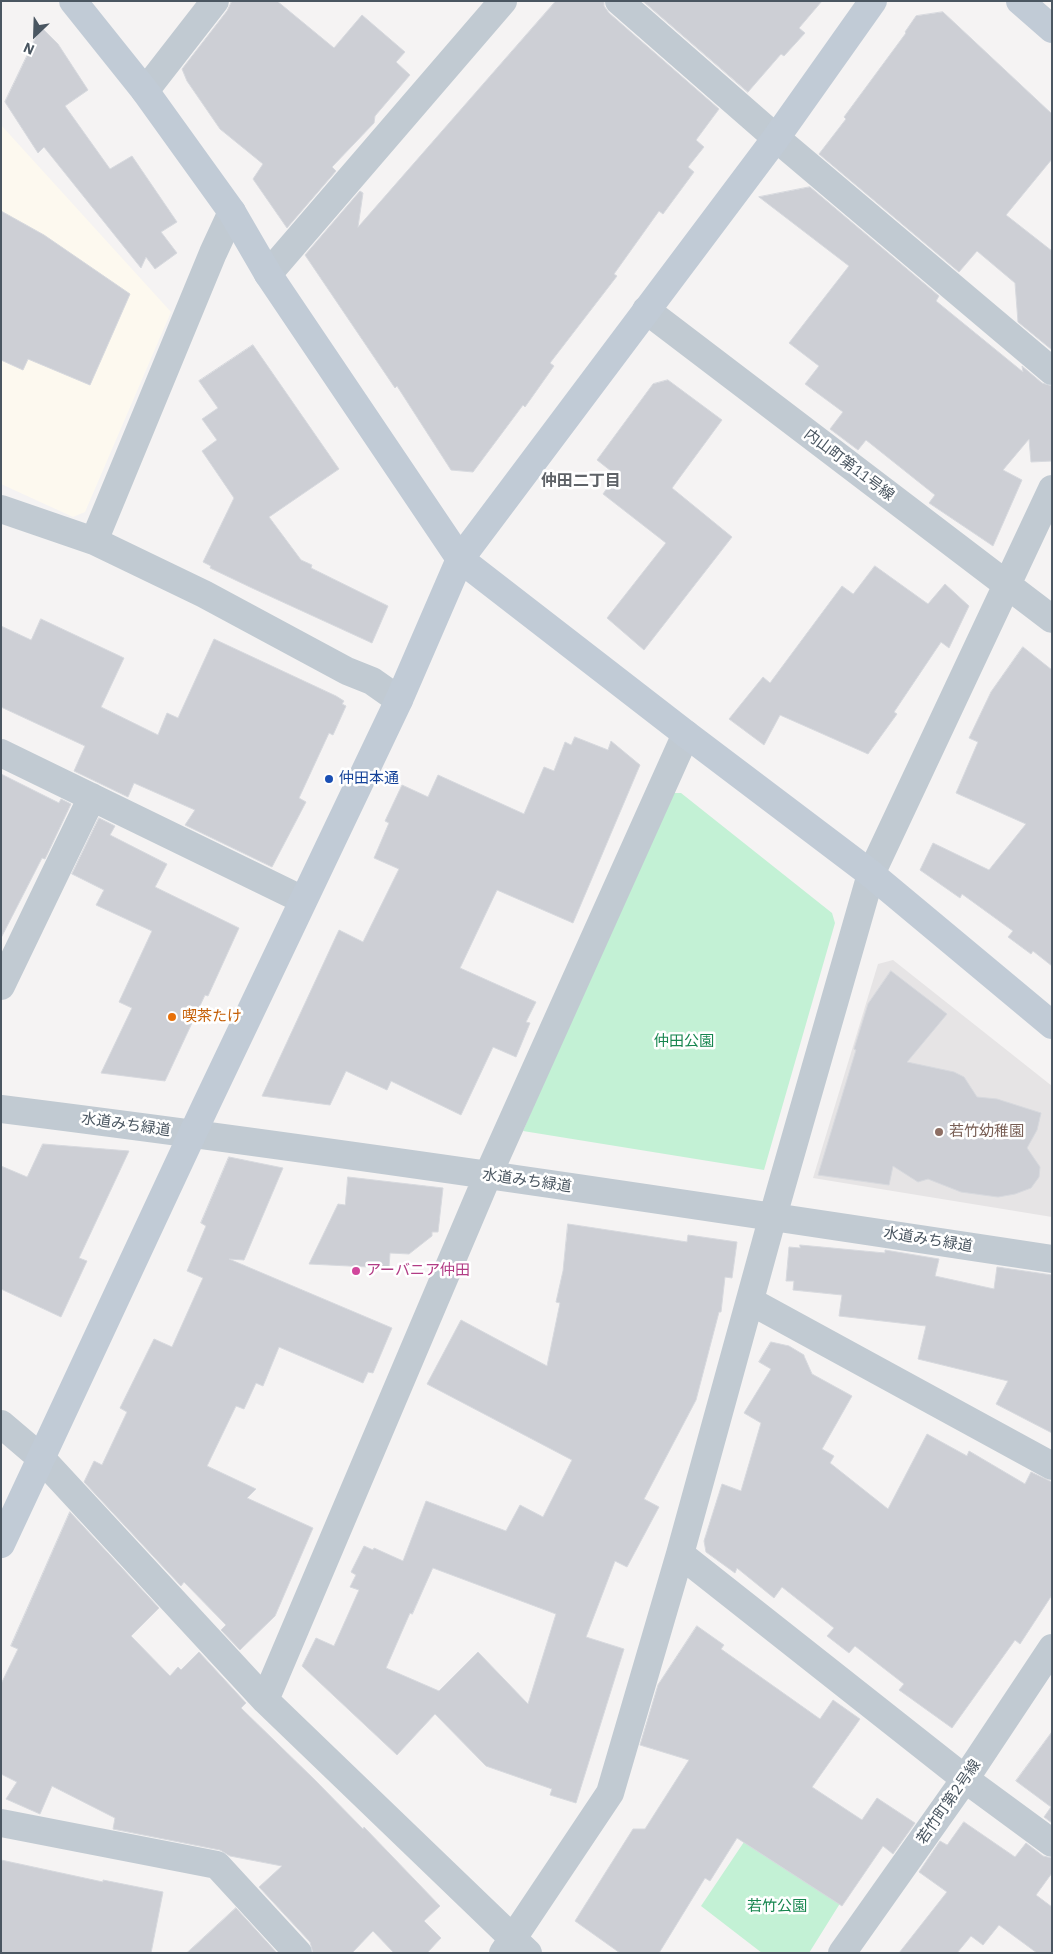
<!DOCTYPE html>
<html>
<head>
<meta charset="utf-8">
<style>
  body { margin:0 }
  #map { position:relative; width:1053px; height:1954px; overflow:hidden; background:#f5f3f3; font-family:"IBM Plex Sans",sans-serif }
  canvas { display:block }
  .frame { position:absolute; inset:0; border:2px solid #4a5661; pointer-events:none }
  .north { position:absolute; left:10px; top:10px; width:50px; height:50px; -webkit-text-stroke:4px #fff; paint-order:stroke; rotate:204deg; font-size:14px; font-weight:700; line-height:20px; text-align:center; color:#4a5661 }
  .north::after { content:''; display:block; margin:auto; width:18px; height:22px; background:#4a5661; clip-path:polygon(50% 0,100% 100%,50% 72%,0 100%) }
</style>
</head>
<body>
<div id="map">
<canvas width="1053" height="1954"></canvas>
<div class="frame"></div>
<div class="north">N</div>
</div>
<script>
const context = document.querySelector('canvas').getContext('2d');
context.lineJoin = 'round';
function fill(path, color) { context.fillStyle = color; context.fill(path, 'evenodd'); }
function trace(path, color, width, dash) { context.strokeStyle = color; context.lineWidth = width; context.lineCap = dash ? 'butt' : 'round'; context.setLineDash(dash || []); context.stroke(path); }
function write(font, color, halo, rows, align = 'center') {
  context.font = font + ' "IBM Plex Sans","Noto Sans JP",sans-serif'; context.lineWidth = 5; context.setLineDash([]); context.textBaseline = 'middle'; context.strokeStyle = halo; context.fillStyle = color; for (const [text, x, y, turn = 0] of rows) {
    context.save(); context.translate(x, y); context.rotate((+turn || 0) * Math.PI / 180); context.textAlign = isNaN(turn) ? turn : align; if (halo) context.strokeText(text, 0, 0); context.fillText(text, 0, 0); context.restore();
  }
}
const commercial = new Path2D(`
  M 1,125 L 171,312 L 85,512 L 73,517 L 1,484 Z`);
const education = new Path2D(`
  M 893,960 L 1052,1086 L 1052,1217 L 813,1178 L 878,964 Z`);
const green = new Path2D(`
  M 667,793 L 681,793 L 832,913 L 835,923 L 764,1170 L 523,1131 Z
  M 750,1833 L 844,1897 L 809,1953 L 762,1953 L 701,1906 Z`);
const building = new Path2D(`
  M 232,1 L 277,1 L 334,48 L 362,15 L 405,52 L 396,62 L 410,75 L 375,116 L 374,123 L 332,167 L 336,171 L 287,228 L 253,179 L 263,164 L 220,129 L 187,81 L 182,69 L 227,11 Z
  M 556,1 L 604,1 L 604,6 L 609,13 L 719,109 L 696,140 L 704,147 L 688,167 L 694,172 L 663,214 L 659,211 L 614,274 L 617,276 L 550,363 L 554,366 L 525,407 L 523,405 L 473,472 L 451,470 L 397,386 L 395,388 L 305,255 L 360,191 L 363,193 L 358,227 Z
  M 643,1 L 822,1 L 799,28 L 805,33 L 784,56 L 781,54 L 748,92 Z
  M 943,12 L 1052,114 L 1052,159 L 1006,215 L 1052,251 L 1052,350 L 1018,322 L 1015,283 L 977,251 L 959,272 L 819,154 L 846,119 L 844,117 L 906,33 L 905,32 L 916,16 Z
  M 41,27 L 58,44 L 88,90 L 65,106 L 110,169 L 132,156 L 177,222 L 161,232 L 177,253 L 155,269 L 146,257 L 141,268 L 44,147 L 38,153 L 5,102 Z
  M 810,187 L 939,296 L 936,301 L 1023,372 L 1022,366 L 1042,383 L 1052,386 L 1052,461 L 1031,462 L 1029,439 L 1003,470 L 1022,480 L 993,546 L 929,503 L 935,495 L 866,440 L 858,450 L 830,429 L 843,412 L 805,384 L 819,366 L 789,343 L 849,266 L 759,197 Z
  M 1,211 L 44,235 L 130,294 L 90,385 L 28,359 L 23,370 L 1,360 Z
  M 253,345 L 339,469 L 269,517 L 301,560 L 312,565 L 311,568 L 388,606 L 372,643 L 252,588 L 210,568 L 211,566 L 203,562 L 234,498 L 202,451 L 217,440 L 202,419 L 218,408 L 199,381 Z
  M 668,380 L 722,420 L 672,488 L 732,537 L 644,650 L 607,618 L 666,543 L 603,494 L 616,475 L 597,460 L 653,384 Z
  M 875,566 L 928,604 L 945,584 L 969,606 L 949,648 L 941,642 L 894,712 L 897,714 L 868,754 L 780,715 L 764,745 L 729,719 L 763,677 L 770,683 L 842,586 L 853,594 Z
  M 41,619 L 124,658 L 101,707 L 158,735 L 167,713 L 178,718 L 214,639 L 336,696 L 344,701 L 342,704 L 346,706 L 333,735 L 329,733 L 299,798 L 306,802 L 272,867 L 185,825 L 195,810 L 134,783 L 128,797 L 74,771 L 85,746 L 1,707 L 1,626 L 31,640 Z
  M 1023,647 L 1052,670 L 1052,966 L 1033,951 L 1031,954 L 1008,937 L 1013,931 L 962,894 L 960,898 L 920,870 L 933,843 L 989,870 L 1026,824 L 956,793 L 978,742 L 969,738 L 991,692 Z
  M 575,737 L 608,750 L 611,741 L 640,765 L 573,923 L 497,890 L 460,968 L 536,1002 L 526,1022 L 530,1023 L 516,1057 L 493,1047 L 461,1115 L 391,1081 L 387,1090 L 346,1071 L 330,1105 L 262,1096 L 339,930 L 363,942 L 399,869 L 374,858 L 389,823 L 385,821 L 402,785 L 428,797 L 438,775 L 524,814 L 544,767 L 554,771 L 565,742 L 571,745 Z
  M 1,774 L 59,803 L 61,799 L 71,804 L 45,859 L 42,858 L 1,938 Z
  M 99,818 L 115,826 L 110,835 L 167,864 L 155,887 L 239,928 L 208,996 L 205,995 L 165,1081 L 101,1073 L 132,1008 L 119,1002 L 152,931 L 96,905 L 104,890 L 72,874 Z
  M 891,971 L 947,1014 L 907,1062 L 954,1072 L 964,1077 L 977,1097 L 997,1099 L 1041,1113 L 1037,1130 L 1027,1148 L 1040,1167 L 1039,1177 L 1031,1188 L 1015,1194 L 998,1197 L 961,1192 L 928,1179 L 918,1182 L 893,1166 L 889,1185 L 818,1175 L 856,1050 L 854,1049 L 868,1004 Z
  M 43,1144 L 129,1151 L 79,1258 L 87,1261 L 61,1317 L 1,1289 L 1,1166 L 27,1177 Z
  M 229,1157 L 283,1168 L 244,1260 L 229,1259 L 392,1328 L 373,1373 L 368,1372 L 363,1383 L 279,1347 L 263,1386 L 256,1383 L 244,1409 L 236,1406 L 207,1466 L 256,1489 L 247,1498 L 313,1528 L 275,1616 L 240,1650 L 221,1630 L 226,1625 L 184,1582 L 181,1586 L 84,1482 L 94,1461 L 102,1465 L 127,1412 L 120,1408 L 154,1339 L 172,1347 L 203,1278 L 187,1271 L 206,1226 L 201,1223 Z
  M 348,1177 L 443,1188 L 438,1232 L 432,1232 L 432,1236 L 409,1254 L 390,1253 L 389,1268 L 309,1264 L 338,1204 L 345,1205 Z
  M 568,1224 L 687,1242 L 688,1235 L 737,1242 L 732,1278 L 725,1277 L 721,1312 L 719,1312 L 696,1400 L 644,1499 L 659,1507 L 627,1567 L 615,1561 L 586,1637 L 624,1649 L 576,1803 L 550,1795 L 552,1789 L 486,1766 L 435,1714 L 397,1755 L 302,1666 L 316,1638 L 334,1646 L 359,1590 L 350,1587 L 356,1575 L 351,1572 L 364,1546 L 373,1550 L 374,1548 L 403,1561 L 426,1501 L 506,1531 L 520,1505 L 543,1517 L 572,1460 L 427,1384 L 461,1320 L 547,1366 L 560,1303 L 556,1302 L 563,1271 ZM 433,1568 L 556,1614 L 528,1704 L 478,1652 L 439,1691 L 386,1668 L 410,1613 L 412,1614 Z
  M 800,1245 L 885,1253 L 885,1250 L 939,1259 L 935,1276 L 994,1289 L 997,1267 L 1052,1275 L 1052,1433 L 996,1404 L 1008,1381 L 918,1359 L 926,1326 L 839,1316 L 842,1295 L 793,1290 L 794,1281 L 786,1281 L 789,1247 L 800,1248 Z
  M 771,1342 L 789,1346 L 804,1355 L 804,1356 L 812,1374 L 852,1396 L 822,1449 L 834,1456 L 830,1463 L 888,1509 L 927,1434 L 967,1456 L 969,1451 L 1025,1484 L 1031,1472 L 1052,1482 L 1052,1595 L 1020,1644 L 1015,1640 L 952,1728 L 899,1690 L 904,1684 L 855,1646 L 849,1653 L 827,1636 L 834,1628 L 782,1587 L 774,1598 L 737,1568 L 735,1573 L 706,1552 L 704,1541 L 722,1484 L 741,1491 L 761,1423 L 744,1413 L 771,1369 L 759,1362 Z
  M 70,1512 L 159,1608 L 131,1636 L 170,1676 L 178,1667 L 181,1670 L 199,1652 L 246,1703 L 241,1708 L 315,1780 L 363,1829 L 364,1827 L 440,1906 L 424,1921 L 441,1938 L 427,1953 L 394,1953 L 373,1931 L 352,1953 L 313,1953 L 310,1942 L 259,1887 L 282,1866 L 230,1856 L 220,1850 L 113,1829 L 115,1818 L 52,1786 L 40,1814 L 6,1799 L 17,1782 L 1,1774 L 1,1684 L 18,1649 L 11,1646 Z
  M 697,1626 L 724,1645 L 721,1649 L 820,1719 L 833,1700 L 860,1719 L 812,1787 L 862,1820 L 877,1798 L 915,1823 L 893,1854 L 883,1846 L 842,1906 L 737,1838 L 710,1881 L 705,1878 L 659,1953 L 620,1953 L 575,1921 L 633,1829 L 645,1829 L 689,1760 L 640,1745 L 658,1685 Z
  M 1052,1732 L 1052,1823 L 1044,1817 L 1051,1807 L 1016,1781 Z
  M 964,1822 L 1015,1857 L 1026,1843 L 1043,1856 L 1052,1858 L 1052,1873 L 1036,1895 L 1052,1907 L 1052,1953 L 1037,1953 L 999,1925 L 983,1945 L 971,1936 L 957,1953 L 899,1953 L 947,1892 L 919,1872 L 940,1841 L 947,1845 Z
  M 1,1860 L 103,1882 L 103,1880 L 163,1892 L 151,1953 L 1,1953 Z
  M 236,1908 L 277,1953 L 187,1953 Z`);
const street = new Path2D(`
  M 619,1 L 776,138 L 1052,371
  M 145,91 L 215,1
  M 268,274 L 503,1
  M 646,310 L 1052,619
  M 1,509 L 94,541 L 204,594 L 347,671 L 372,681 L 399,700
  M 94,541 L 213,253 L 232,212
  M 1,753 L 303,900
  M 1,986 L 92,797
  M 1,1109 C 352,1153 702,1206 1052,1259
  M 750,1301 L 1052,1466
  M 1,1424 L 41,1458 L 265,1700 L 528,1953
  M 680,1554 L 965,1779 L 1052,1843
  M 265,1700 L 488,1175 L 686,734
  M 1,1823 L 217,1865 L 298,1953
  M 503,1953 L 610,1793 L 680,1554 L 773,1216 L 871,874 L 1052,489
  M 842,1953 L 965,1779 L 1052,1648`);
const secondary = new Path2D(`
  M 73,1 L 145,91 L 232,212 L 268,274 L 460,559 L 686,734 L 871,874 L 1052,1025
  M 1020,1 L 1052,29
  M 1,1544 L 205,1107 L 399,700 L 460,559 L 776,138 L 873,1`);
const markers = [
  [329,779,5,"#1a4fb4"],
  [172,1017,5,"#e8710a"],
  [939,1132,5,"#8d6e63"],
  [356,1271,5,"#d1479c"]
];
const streetNames = [
  ["内山町第11号線",849,465,37],
  ["水道みち緑道",126,1125,8],
  ["水道みち緑道",527,1181,8],
  ["水道みち緑道",928,1240,9],
  ["若竹町第2号線",949,1802,-55]
];
const transitNames = [
  ["仲田本通",339,779]
];
const foodNames = [
  ["喫茶たけ",182,1017]
];
const parkNames = [
  ["仲田公園",684,1042],
  ["若竹公園",777,1907]
];
const educationNames = [
  ["若竹幼稚園",949,1132]
];
const hotelNames = [
  ["アーバニア仲田",366,1271]
];
const neighbourhoodNames = [
  ["仲田二丁目",581,481]
];
fill(commercial, '#fdf9ef');
fill(education, '#e6e4e5');
fill(green, '#c3f1d5');
fill(building, '#cdcfd5');
trace(building, '#d7d9de', 1);
trace(street, '#c1cad2', 28);
trace(secondary, '#c1cbd6', 28);
for (const [x, y, r, color] of markers) { const dot = new Path2D(); dot.arc(x, y, r, 0, 2 * Math.PI); context.fillStyle = color; context.fill(dot); trace(dot, '#fff', 2); }
write('15px', '#4a5661', '#fff', streetNames);
write('15px', '#164399', '#fff', transitNames, 'left');
write('15px', '#c56008', '#fff', foodNames, 'left');
write('15px', '#17864f', '#fff', parkNames);
write('15px', '#785e54', '#fff', educationNames, 'left');
write('15px', '#b23c85', '#fff', hotelNames, 'left');
write('bold 16px', '#5f6368', '#fff', neighbourhoodNames);
</script>
</body>
</html>
